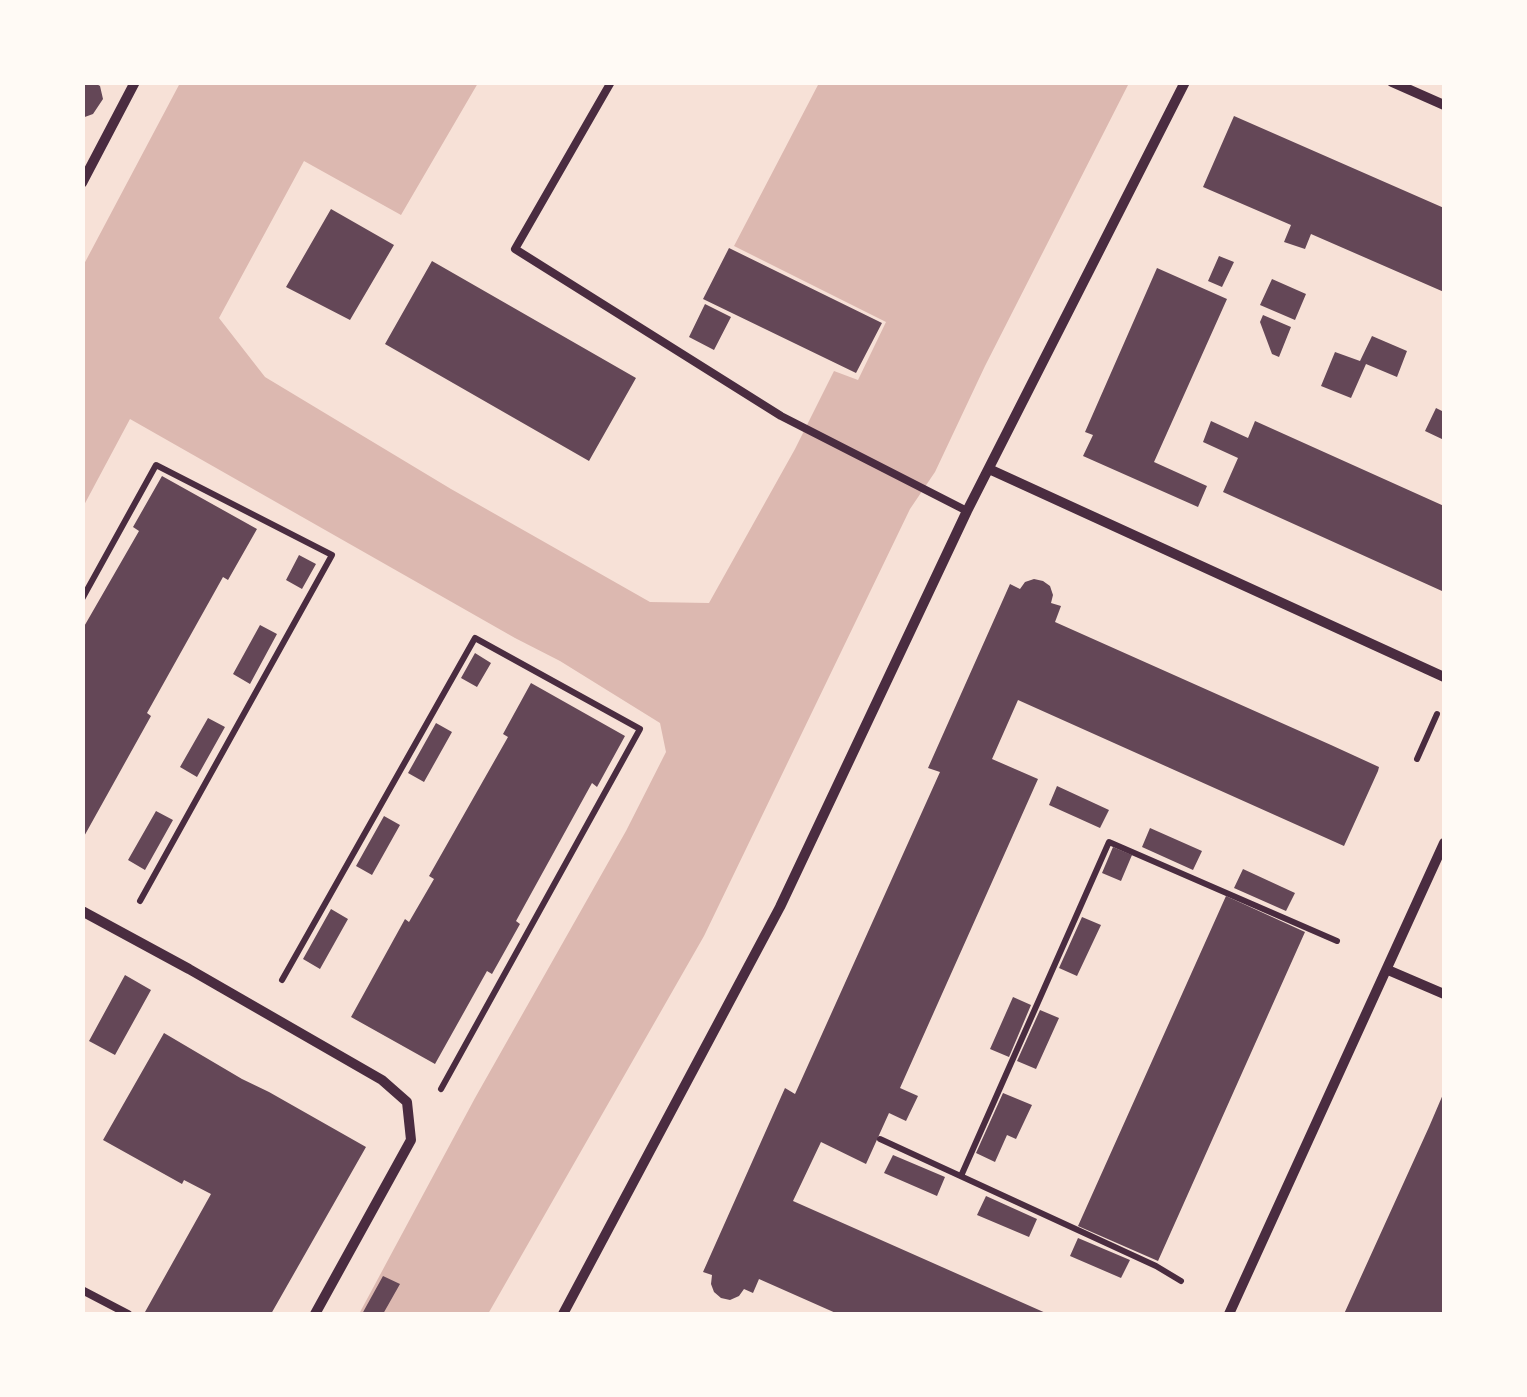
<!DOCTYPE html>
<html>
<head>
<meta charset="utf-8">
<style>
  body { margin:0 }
  #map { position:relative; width:1527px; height:1397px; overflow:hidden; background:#f7e1d7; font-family:Overpass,sans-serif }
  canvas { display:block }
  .frame { position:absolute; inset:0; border:85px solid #fffaf5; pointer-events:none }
</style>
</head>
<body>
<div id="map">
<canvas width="1527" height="1397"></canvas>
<div class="frame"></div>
</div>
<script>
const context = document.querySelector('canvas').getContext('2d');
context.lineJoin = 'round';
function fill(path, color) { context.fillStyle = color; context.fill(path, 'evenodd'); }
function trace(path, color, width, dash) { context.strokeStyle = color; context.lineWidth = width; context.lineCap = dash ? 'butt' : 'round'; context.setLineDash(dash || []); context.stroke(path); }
const water = new Path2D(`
  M 180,83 L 478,83 L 401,215 L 304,161 L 219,318 L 265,377 L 451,489 L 650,602 L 709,603 L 795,449 L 834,371 L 858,380 L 886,322 L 734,246 L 819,83 L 1129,83 L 985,366 L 935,472 L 910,509 L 704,936 L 488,1314 L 359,1314 L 475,1098 L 626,831 L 666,752 L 660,723 L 560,661 L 515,638 L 130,419 L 83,507 L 83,266 Z`);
const building = new Path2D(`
  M 82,82 L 93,82 L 100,86 L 103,99 L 93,114 L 82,118 Z
  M 1234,116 L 1444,208 L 1444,292 L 1311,234 L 1305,249 L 1284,242 L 1291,225 L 1203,187 Z
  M 331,209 L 394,245 L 350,320 L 286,287 Z
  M 729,248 L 882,323 L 856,373 L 703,299 Z
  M 1219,256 L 1234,262 L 1222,287 L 1208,281 Z
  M 432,261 L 636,378 L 589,461 L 385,344 Z
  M 1157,268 L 1227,299 L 1154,462 L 1207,486 L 1198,507 L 1083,456 L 1093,435 L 1085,432 Z
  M 1272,279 L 1306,294 L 1295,320 L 1260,305 Z
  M 705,304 L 731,317 L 714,350 L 689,337 Z
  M 1263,315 L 1291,327 L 1279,357 L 1272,354 L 1260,322 Z
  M 1372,336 L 1407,351 L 1397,377 L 1366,364 L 1351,398 L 1321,386 L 1335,352 L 1360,361 Z
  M 1436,408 L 1444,412 L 1444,440 L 1425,431 Z
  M 1211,421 L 1248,438 L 1255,421 L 1444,506 L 1444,584 L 1442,591 L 1223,492 L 1238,458 L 1203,442 Z
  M 162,476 L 257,529 L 228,580 L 223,577 L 147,713 L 151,716 L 82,840 L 82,630 L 139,531 L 133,527 Z
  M 299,555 L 316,564 L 302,589 L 286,580 Z
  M 1034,579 L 1043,581 L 1050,586 L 1053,595 L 1051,603 L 1061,606 L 1055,622 L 1331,745 L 1379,767 L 1378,771 L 1344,846 L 1018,700 L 992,759 L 1038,779 L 900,1088 L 918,1096 L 906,1121 L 889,1113 L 866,1164 L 821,1142 L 793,1201 L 1048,1314 L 838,1314 L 759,1279 L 753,1293 L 744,1289 L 739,1296 L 730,1300 L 721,1298 L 714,1292 L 711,1284 L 712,1275 L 703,1272 L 785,1088 L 795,1094 L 940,772 L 928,768 L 1010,584 L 1020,589 L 1025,582 Z
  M 260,625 L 277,634 L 250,684 L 233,674 Z
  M 475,653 L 491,663 L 477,687 L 461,678 Z
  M 531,683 L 625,736 L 597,787 L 592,783 L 516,921 L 520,924 L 492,974 L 487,971 L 435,1064 L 351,1017 L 405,919 L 409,922 L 434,879 L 429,876 L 508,737 L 503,734 Z
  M 208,718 L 225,727 L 197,777 L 180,767 Z
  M 436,723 L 452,732 L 424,782 L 408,773 Z
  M 1057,786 L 1109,810 L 1100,828 L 1049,805 Z
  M 156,811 L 173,820 L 145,870 L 128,860 Z
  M 384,816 L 400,825 L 372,875 L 356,866 Z
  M 1150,828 L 1202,851 L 1193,870 L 1142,847 Z
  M 1113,847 L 1132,855 L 1121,881 L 1102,873 Z
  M 1243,869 L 1295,893 L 1286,911 L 1234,888 Z
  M 1226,896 L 1305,932 L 1158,1261 L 1078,1226 Z
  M 331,909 L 348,919 L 320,969 L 303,959 Z
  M 1082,917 L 1101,925 L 1077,976 L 1059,968 Z
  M 125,975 L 151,990 L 115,1055 L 89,1041 Z
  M 1013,997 L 1031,1005 L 1009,1057 L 990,1049 Z
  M 1040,1010 L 1059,1018 L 1036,1069 L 1017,1061 Z
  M 164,1033 L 242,1079 L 269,1092 L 366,1147 L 271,1314 L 150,1314 L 145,1312 L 211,1194 L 184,1180 L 182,1184 L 103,1140 Z
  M 1444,1092 L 1444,1314 L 1344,1314 L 1429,1127 Z
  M 1003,1093 L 1032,1105 L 1016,1139 L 1007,1135 L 995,1162 L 976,1153 Z
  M 893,1155 L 945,1177 L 937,1196 L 884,1173 Z
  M 986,1196 L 1037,1219 L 1029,1237 L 977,1215 Z
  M 1078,1238 L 1130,1260 L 1121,1278 L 1070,1256 Z
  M 383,1276 L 400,1284 L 383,1314 L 362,1314 Z`);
const path = new Path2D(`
  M 82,599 L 156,465 L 332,555 L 140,901
  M 1417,759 L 1437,714
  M 282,980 L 475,638 L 640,729 L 441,1089
  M 880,1139 L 1156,1266 L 1181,1281
  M 961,1176 L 1109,842 L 1337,941`);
const service = new Path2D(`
  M 611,82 L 515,249 L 781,416 L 967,511
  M 82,1290 L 128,1314`);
const minor = new Path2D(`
  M 1392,82 L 1444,105
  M 82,183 L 135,82
  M 989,469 L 1444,677
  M 82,911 L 189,969 L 382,1080 L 407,1102 L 411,1140 L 315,1314
  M 1388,970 L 1444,994
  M 563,1314 L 780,907 L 967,511 L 1185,82
  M 1229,1314 L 1444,843`);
fill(water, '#dcb8b0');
fill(building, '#644757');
trace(path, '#4a2c40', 6);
trace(service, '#4a2c40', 8);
trace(minor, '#4a2c40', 10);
</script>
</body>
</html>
